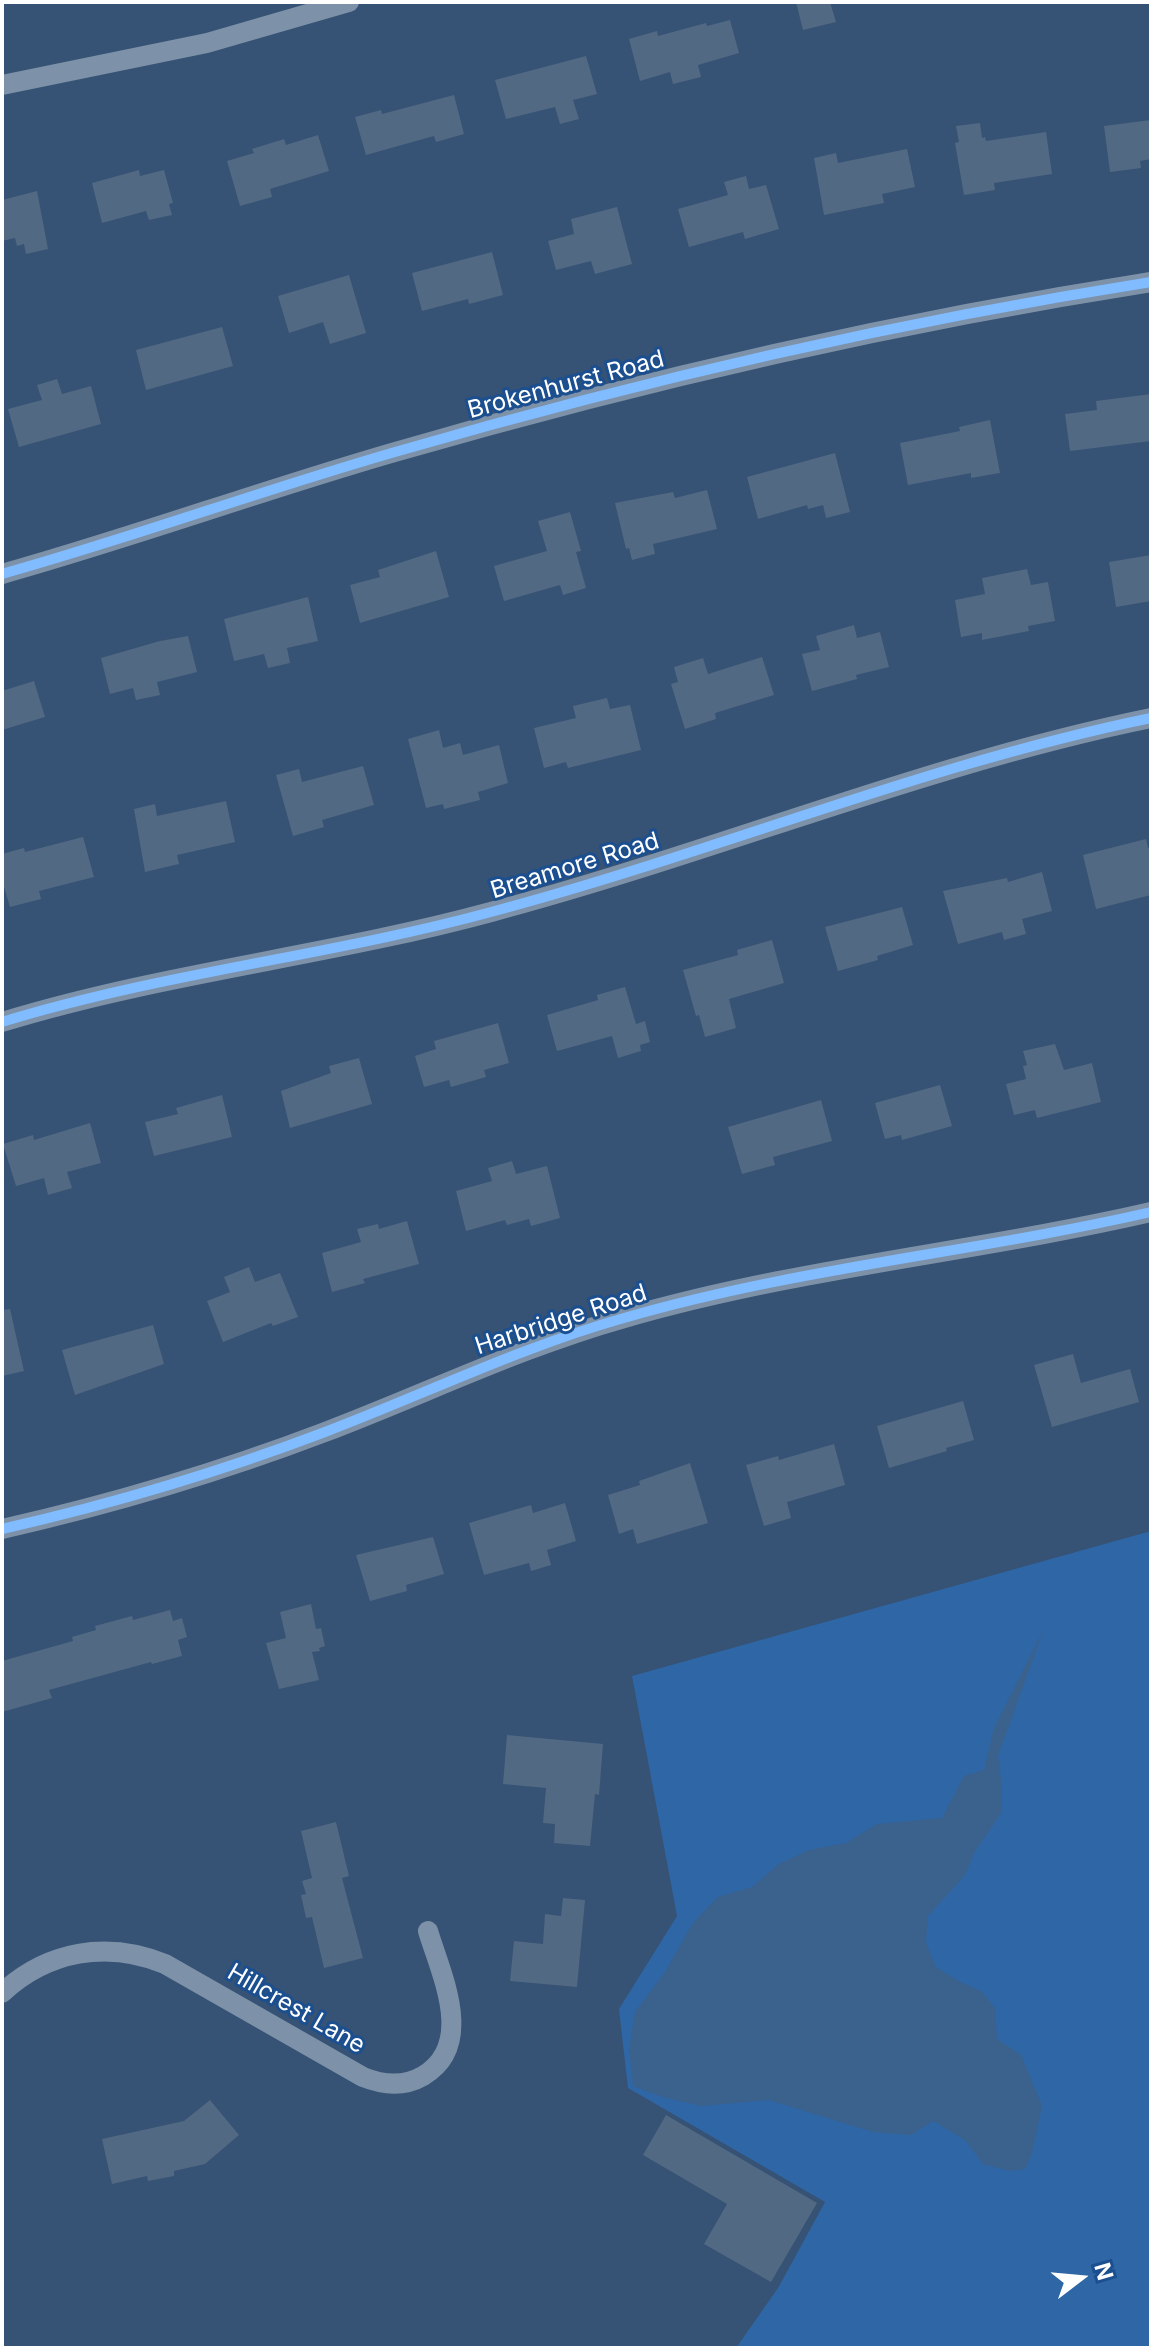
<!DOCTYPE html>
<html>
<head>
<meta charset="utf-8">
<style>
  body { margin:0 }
  #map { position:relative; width:1153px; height:2350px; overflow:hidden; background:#365274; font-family:Inter,sans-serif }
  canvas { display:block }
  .frame { position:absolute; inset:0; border:4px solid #fff; pointer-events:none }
  .north { position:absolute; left:1041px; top:2238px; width:80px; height:80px; -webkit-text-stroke:6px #1b4f8f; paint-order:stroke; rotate:74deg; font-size:22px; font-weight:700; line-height:32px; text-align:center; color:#fff }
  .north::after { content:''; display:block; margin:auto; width:28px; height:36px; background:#fff; clip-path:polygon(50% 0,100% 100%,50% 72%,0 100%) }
</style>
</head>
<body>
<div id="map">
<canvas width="1153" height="2350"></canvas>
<div class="frame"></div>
<div class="north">N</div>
</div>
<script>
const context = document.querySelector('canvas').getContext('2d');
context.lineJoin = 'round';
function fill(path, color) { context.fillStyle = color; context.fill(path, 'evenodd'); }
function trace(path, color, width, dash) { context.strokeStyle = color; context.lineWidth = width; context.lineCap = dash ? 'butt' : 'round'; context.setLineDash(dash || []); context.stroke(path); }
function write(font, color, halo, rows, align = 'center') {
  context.font = font + ' Inter,sans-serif'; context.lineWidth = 6; context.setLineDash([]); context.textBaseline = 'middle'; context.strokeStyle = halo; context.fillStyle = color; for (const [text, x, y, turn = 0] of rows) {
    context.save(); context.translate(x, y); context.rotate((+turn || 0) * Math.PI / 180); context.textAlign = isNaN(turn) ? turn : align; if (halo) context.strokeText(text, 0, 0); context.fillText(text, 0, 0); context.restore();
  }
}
const green = new Path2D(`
  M 1151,1531 L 1151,2348 L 736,2348 L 778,2288 L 825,2202 L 628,2088 L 619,2009 L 677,1916 L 632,1676 Z`);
const water = new Path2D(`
  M 1043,1631 L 998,1756 L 1002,1787 L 1001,1813 L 974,1853 L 965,1875 L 928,1916 L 926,1943 L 936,1967 L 960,1982 L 981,1991 L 995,2008 L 997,2039 L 1021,2055 L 1042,2106 L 1032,2153 L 1025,2169 L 1010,2171 L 983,2164 L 965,2140 L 933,2121 L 911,2135 L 873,2132 L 769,2100 L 701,2106 L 662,2097 L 633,2086 L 629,2049 L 635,2012 L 665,1972 L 693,1923 L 718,1897 L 752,1887 L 779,1864 L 809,1850 L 846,1843 L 877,1824 L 942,1818 L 964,1776 L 984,1770 L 994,1728 Z`);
const building = new Path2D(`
  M 796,2 L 830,2 L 836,22 L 803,30 Z
  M 730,20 L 739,53 L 698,65 L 701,77 L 673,84 L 670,72 L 640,81 L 629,39 L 657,31 L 658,36 L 706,23 L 707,26 Z
  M 586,56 L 597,94 L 573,100 L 579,119 L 560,124 L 555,107 L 506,119 L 495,80 Z
  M 454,95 L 464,134 L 436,142 L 434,136 L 366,155 L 355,117 L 381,110 L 382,114 Z
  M 1151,120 L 1151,159 L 1140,161 L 1141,168 L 1110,172 L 1104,126 Z
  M 980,123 L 982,138 L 985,137 L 986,141 L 1046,132 L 1052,174 L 994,183 L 995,190 L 964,195 L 955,143 L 959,142 L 956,126 Z
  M 318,135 L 329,171 L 270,189 L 272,197 L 240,206 L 227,161 L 254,153 L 252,149 L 284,139 L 286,145 Z
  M 907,149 L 915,187 L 882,194 L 884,203 L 824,215 L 814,158 L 836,153 L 838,163 Z
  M 139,170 L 140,176 L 164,170 L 173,203 L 169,204 L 172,215 L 149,220 L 146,211 L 102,223 L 92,183 Z
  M 746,176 L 749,189 L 766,185 L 779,229 L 745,239 L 743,232 L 689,247 L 678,209 L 728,195 L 724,182 Z
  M 37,191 L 48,249 L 26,254 L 24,244 L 17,246 L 15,238 L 2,241 L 2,200 Z
  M 617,207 L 632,264 L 595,274 L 591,261 L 556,270 L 548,241 L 574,234 L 571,219 Z
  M 492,252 L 503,295 L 469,304 L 468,299 L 422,311 L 412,273 Z
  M 349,275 L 366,333 L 330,344 L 323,322 L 289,333 L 278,296 Z
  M 222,327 L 233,366 L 146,390 L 136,350 Z
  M 57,379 L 62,394 L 91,386 L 101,424 L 19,447 L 8,409 L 42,400 L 37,385 Z
  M 1151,394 L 1151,441 L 1070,451 L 1065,414 L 1097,410 L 1096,401 Z
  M 990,420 L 1000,473 L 971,478 L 971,473 L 908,485 L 900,443 L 960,431 L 959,427 Z
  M 835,453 L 850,512 L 826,518 L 823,505 L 808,509 L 807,505 L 758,519 L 747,477 Z
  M 707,490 L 717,529 L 653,544 L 655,554 L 632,560 L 629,548 L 626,549 L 615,503 L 673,492 L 675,498 Z
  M 570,512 L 581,551 L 576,552 L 586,588 L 563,595 L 560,585 L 504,601 L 494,566 L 547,551 L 538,521 Z
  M 436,551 L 449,597 L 360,623 L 350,585 L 380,577 L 378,570 Z
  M 1151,555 L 1151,601 L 1116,607 L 1109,562 Z
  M 1027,569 L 1031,585 L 1048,582 L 1055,621 L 1028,626 L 1029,631 L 982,640 L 982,633 L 961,637 L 955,600 L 985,594 L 982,578 Z
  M 308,597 L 318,641 L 287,648 L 290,663 L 268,668 L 264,654 L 234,661 L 224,619 Z
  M 854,625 L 857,638 L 880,632 L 889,667 L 856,675 L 857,679 L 812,691 L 802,654 L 820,650 L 816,636 Z
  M 188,636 L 197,672 L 157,682 L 160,695 L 136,700 L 133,688 L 110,694 L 101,658 L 160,641 Z
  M 762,657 L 774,695 L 715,713 L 716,719 L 685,729 L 671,684 L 678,682 L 674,667 L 703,658 L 708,674 Z
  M 34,681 L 45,717 L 2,730 L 2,691 Z
  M 607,698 L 610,709 L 630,705 L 641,750 L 568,768 L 566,762 L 544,768 L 534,728 L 576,718 L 573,706 Z
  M 439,730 L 443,748 L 460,743 L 463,755 L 499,745 L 508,783 L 478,792 L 480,800 L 444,809 L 443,804 L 426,808 L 408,739 Z
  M 363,766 L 374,805 L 322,820 L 324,827 L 293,836 L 276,775 L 299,769 L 302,782 Z
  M 226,801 L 235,842 L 177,855 L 179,864 L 145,872 L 134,809 L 155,804 L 157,816 Z
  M 83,837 L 94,877 L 39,891 L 41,899 L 10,907 L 2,880 L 2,854 L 24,848 L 25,852 Z
  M 1146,839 L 1148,848 L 1151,847 L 1151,895 L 1096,909 L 1083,855 Z
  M 1042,872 L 1052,911 L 1022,919 L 1026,934 L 1004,940 L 1002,932 L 958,944 L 943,891 L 1007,878 L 1008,882 Z
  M 902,907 L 913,945 L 877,956 L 878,960 L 838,971 L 825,927 Z
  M 772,940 L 784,983 L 729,999 L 736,1028 L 705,1037 L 699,1015 L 696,1016 L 683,970 L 738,955 L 737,950 Z
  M 625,987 L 636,1024 L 645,1021 L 650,1042 L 640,1045 L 641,1051 L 618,1058 L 612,1036 L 557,1051 L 547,1015 L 598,1000 L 597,995 Z
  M 498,1023 L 509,1063 L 484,1070 L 486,1077 L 451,1087 L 449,1080 L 424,1087 L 415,1056 L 436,1049 L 434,1041 Z
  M 1055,1044 L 1064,1070 L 1092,1063 L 1101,1102 L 1037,1118 L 1035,1110 L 1014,1115 L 1006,1084 L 1026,1079 L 1023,1066 L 1027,1065 L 1023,1051 Z
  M 359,1058 L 372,1104 L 290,1128 L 281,1091 L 331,1073 L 329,1066 Z
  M 940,1085 L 952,1126 L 902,1140 L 901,1135 L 885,1139 L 875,1103 Z
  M 222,1095 L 232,1137 L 154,1156 L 145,1122 L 178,1114 L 176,1108 Z
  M 821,1100 L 832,1141 L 773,1157 L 775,1165 L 742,1174 L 728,1127 Z
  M 90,1123 L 101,1163 L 67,1172 L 72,1188 L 48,1195 L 44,1178 L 16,1186 L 3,1144 L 33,1135 L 34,1140 Z
  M 512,1161 L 516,1174 L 547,1166 L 560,1218 L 531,1226 L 529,1219 L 507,1225 L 505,1220 L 466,1231 L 456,1191 L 492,1181 L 488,1168 Z
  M 407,1221 L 419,1264 L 363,1279 L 365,1283 L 332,1292 L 322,1253 L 361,1242 L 357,1229 L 378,1224 L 379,1229 Z
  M 249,1267 L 255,1282 L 280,1273 L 298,1317 L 273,1326 L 271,1323 L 223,1342 L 207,1301 L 230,1292 L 224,1277 Z
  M 10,1309 L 24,1371 L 2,1376 L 2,1310 Z
  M 153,1325 L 164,1364 L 75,1395 L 62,1350 Z
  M 1073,1354 L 1081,1383 L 1130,1369 L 1139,1402 L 1052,1427 L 1034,1365 Z
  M 963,1401 L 974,1440 L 946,1448 L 947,1451 L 889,1468 L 877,1426 Z
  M 834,1444 L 845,1485 L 787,1502 L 791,1518 L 764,1526 L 746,1465 L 778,1456 L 779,1460 Z
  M 690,1463 L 708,1523 L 637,1544 L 633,1529 L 619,1534 L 608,1495 L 640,1485 L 639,1481 Z
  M 565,1503 L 576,1541 L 547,1550 L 551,1565 L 531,1571 L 529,1563 L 484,1575 L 469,1523 L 531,1505 L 533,1513 Z
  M 433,1537 L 444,1574 L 406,1585 L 407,1591 L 370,1601 L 356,1555 Z
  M 311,1604 L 316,1629 L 321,1628 L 325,1646 L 319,1648 L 320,1651 L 312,1652 L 319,1680 L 279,1689 L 266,1643 L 286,1638 L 280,1612 Z
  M 170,1610 L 173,1621 L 182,1618 L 187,1637 L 178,1640 L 182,1656 L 152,1664 L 151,1662 L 49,1690 L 52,1698 L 2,1712 L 2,1661 L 73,1641 L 72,1637 L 96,1630 L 95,1626 L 132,1616 L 133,1620 Z
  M 507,1735 L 603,1744 L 599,1795 L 595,1794 L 590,1846 L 554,1843 L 555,1824 L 543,1823 L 546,1788 L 503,1784 Z
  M 336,1822 L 349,1876 L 342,1878 L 363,1958 L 324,1968 L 312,1917 L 306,1918 L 301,1895 L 306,1894 L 302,1881 L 312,1878 L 301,1831 Z
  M 563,1898 L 585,1900 L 577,1987 L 510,1981 L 514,1941 L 543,1944 L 545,1914 L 561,1916 Z
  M 210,2100 L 239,2135 L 205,2164 L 174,2171 L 174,2176 L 148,2181 L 147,2176 L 112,2184 L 102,2139 L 184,2121 Z
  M 666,2115 L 817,2203 L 771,2282 L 704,2244 L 727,2204 L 643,2155 Z`);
const street = new Path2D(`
  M 2,85 L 207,43 L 349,2
  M 2,574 C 134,537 263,490 395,452 C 643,380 896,322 1151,282
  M 2,1022 C 162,973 329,956 491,912 C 713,853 926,764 1151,718
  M 2,1529 C 112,1504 220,1472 325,1432 C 425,1394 521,1347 624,1318 C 796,1268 977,1252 1151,1212
  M 2,1993 C 47,1951 107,1940 165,1964 L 363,2077 C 383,2085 404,2087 423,2076 C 476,2045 441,1974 428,1931`);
const cycleway = new Path2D(`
  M 2,574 C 134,537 263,490 395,452 C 643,380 896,322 1151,282
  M 2,1022 C 162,973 329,956 491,912 C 713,853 926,764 1151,718
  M 2,1529 C 112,1504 220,1472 325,1432 C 425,1394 521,1347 624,1318 C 796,1268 977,1252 1151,1212`);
const streetNames = [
  ["Brokenhurst Road",566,385,-15],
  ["Breamore Road",575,866,-17],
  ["Harbridge Road",561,1320,-18],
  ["Hillcrest Lane",296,2009,30]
];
fill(green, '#2f66a5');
fill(water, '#3b618d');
fill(building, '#526984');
trace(street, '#7d92a8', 20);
trace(cycleway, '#80bcff', 10);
write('24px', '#fff', '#1b4f8f', streetNames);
</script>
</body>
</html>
